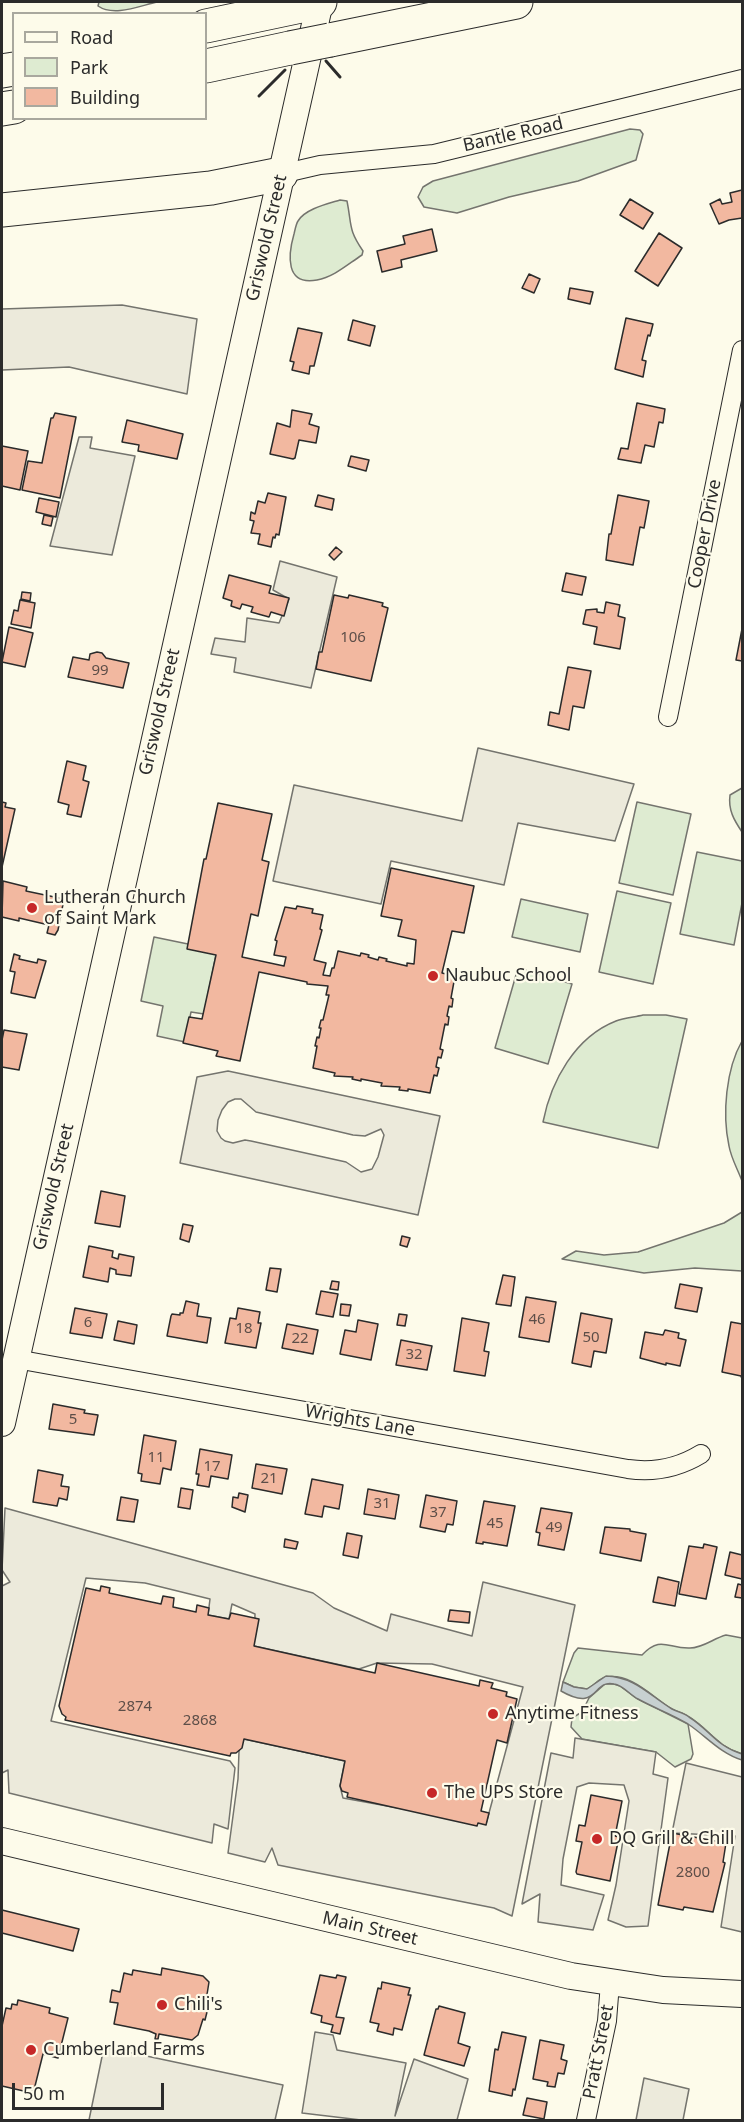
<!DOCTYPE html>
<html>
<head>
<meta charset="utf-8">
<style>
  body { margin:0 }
  #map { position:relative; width:744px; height:2122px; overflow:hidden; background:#fdfbea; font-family:"Noto Sans",sans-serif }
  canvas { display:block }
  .frame { position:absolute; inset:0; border:3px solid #2b2b2b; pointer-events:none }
  .legend { position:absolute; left:12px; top:12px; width:195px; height:108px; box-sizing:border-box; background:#fdfbea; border:2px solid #a9a89e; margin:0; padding:8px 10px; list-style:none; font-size:18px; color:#2b2b2b }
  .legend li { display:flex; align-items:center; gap:12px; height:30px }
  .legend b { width:30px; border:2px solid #a9a89e }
  .scale { position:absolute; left:12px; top:2083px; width:152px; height:27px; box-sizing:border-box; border:3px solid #2b2b2b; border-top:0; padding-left:8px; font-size:18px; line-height:21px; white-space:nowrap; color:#2b2b2b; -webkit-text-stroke:4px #fdfbea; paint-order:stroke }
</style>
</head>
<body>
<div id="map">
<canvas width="744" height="2122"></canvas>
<div class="frame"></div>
<ul class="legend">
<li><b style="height:8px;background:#fdfbea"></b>Road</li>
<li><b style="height:16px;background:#deebd1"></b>Park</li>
<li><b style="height:16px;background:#f2b8a0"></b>Building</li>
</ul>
<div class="scale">50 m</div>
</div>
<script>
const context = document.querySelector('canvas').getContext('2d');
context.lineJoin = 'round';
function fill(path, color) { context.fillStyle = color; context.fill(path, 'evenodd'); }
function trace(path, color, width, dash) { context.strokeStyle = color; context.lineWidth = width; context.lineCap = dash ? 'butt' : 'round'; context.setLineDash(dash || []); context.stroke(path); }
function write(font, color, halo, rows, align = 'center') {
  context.font = font + ' "Noto Sans",sans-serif'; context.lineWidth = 4.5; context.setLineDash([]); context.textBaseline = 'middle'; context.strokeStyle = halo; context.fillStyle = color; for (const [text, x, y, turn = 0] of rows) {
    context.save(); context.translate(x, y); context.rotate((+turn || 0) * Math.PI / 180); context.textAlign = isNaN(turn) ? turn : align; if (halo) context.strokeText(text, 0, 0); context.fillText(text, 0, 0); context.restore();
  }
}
const green = new Path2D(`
  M 99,2 L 157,2 C 139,6 114,17 98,6 Z
  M 630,129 L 640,130 L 643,134 L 636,160 L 578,181 L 509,197 L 457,213 L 424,207 L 418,197 L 423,187 L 433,181 Z
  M 340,200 L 347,201 C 352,226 348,229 363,251 L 362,255 C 348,264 334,277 317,280 C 285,286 288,255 294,234 C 295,230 296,224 298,221 C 305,209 327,204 340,200 Z
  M 742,788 L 742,832 C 734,820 728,810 730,795 Z
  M 637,802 L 691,814 L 673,895 L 619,883 Z
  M 697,852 L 742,861 L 742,903 L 734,945 L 680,934 Z
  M 617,891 L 671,903 L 653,984 L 599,972 Z
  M 521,899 L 588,914 L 580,952 L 512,937 Z
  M 154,937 L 217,950 L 204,1014 L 191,1012 L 185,1042 L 157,1036 L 163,1006 L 141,1001 Z
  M 518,968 L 572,984 L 548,1064 L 495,1048 Z
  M 643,1015 L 666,1015 L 687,1019 L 658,1148 L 543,1122 C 551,1081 575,1037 616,1021 C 624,1018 635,1017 643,1015 Z
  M 742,1041 L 742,1181 C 738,1170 731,1158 729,1146 C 722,1114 726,1069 742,1041 Z
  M 742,1212 L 742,1271 L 695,1268 L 644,1273 L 562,1259 L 576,1251 L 604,1255 L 638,1252 L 724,1223 Z
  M 726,1635 L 742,1638 L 742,1754 C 716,1746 710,1730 689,1717 C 684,1713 677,1712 672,1709 C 652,1697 632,1673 606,1677 C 599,1678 594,1686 587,1689 L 574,1687 L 563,1682 L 574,1653 L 578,1648 L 642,1655 C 661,1635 668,1649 690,1648 C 703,1648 714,1638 726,1635 Z
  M 605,1684 L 614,1684 L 620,1686 L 636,1698 L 688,1724 L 693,1754 L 691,1759 L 675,1767 L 656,1752 L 582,1739 L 571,1727 L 572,1718 L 582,1712 L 589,1698 Z`);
const parking = new Path2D(`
  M 122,305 L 197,319 L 187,394 L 69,367 L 2,370 L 2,309 Z
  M 79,437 L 92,437 L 90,448 L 135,456 L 112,555 L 50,546 Z
  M 280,561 L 337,577 L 311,688 L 234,672 L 236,658 L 211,654 L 215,638 L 245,642 L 247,618 L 279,623 L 289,599 L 273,590 Z
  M 478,748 L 634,784 L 615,841 L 518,823 L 504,885 L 391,861 L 381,904 L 273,881 L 294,785 L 462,821 Z
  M 228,1071 L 440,1116 L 418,1215 L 180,1163 L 197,1077 ZM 235,1099 L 241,1099 L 256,1112 L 353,1135 L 365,1136 L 381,1129 L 384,1135 L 378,1157 L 372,1169 L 361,1172 L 346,1162 L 251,1141 L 245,1140 L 233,1143 L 225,1141 L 221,1138 L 217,1131 L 218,1120 L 222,1110 L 228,1102 Z
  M 5,1508 L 313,1593 L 334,1608 L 387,1631 L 391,1614 L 472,1636 L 483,1582 L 575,1605 L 512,1916 L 494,1908 L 278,1865 L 272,1848 L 265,1862 L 228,1853 L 238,1779 L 239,1751 L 244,1739 L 345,1761 L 340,1786 L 343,1798 L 486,1824 L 523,1687 L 432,1664 L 377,1663 L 359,1669 L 254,1646 L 255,1614 L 232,1604 L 229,1619 L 208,1615 L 210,1599 L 145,1583 L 86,1578 L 51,1721 L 230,1761 L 235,1768 L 228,1829 L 214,1824 L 212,1843 L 9,1793 L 8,1770 L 2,1773 L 2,1586 L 10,1582 L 2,1570 Z
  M 575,1738 L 656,1752 L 653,1774 L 668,1778 L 648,1926 L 626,1927 L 608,1920 L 616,1885 L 629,1801 L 624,1785 L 589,1783 L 577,1787 L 563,1859 L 561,1885 L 604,1895 L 593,1930 L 538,1922 L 540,1894 L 522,1904 L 551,1753 L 573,1758 Z
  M 686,1763 L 742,1777 L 742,1932 L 721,1927 L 735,1836 L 672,1833 Z
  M 315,2032 L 333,2035 L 337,2050 L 406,2063 L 395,2116 L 414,2059 L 468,2079 L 457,2120 L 361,2120 L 302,2113 Z
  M 104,2047 L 283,2085 L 275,2120 L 89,2120 Z
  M 644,2078 L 689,2089 L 683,2120 L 636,2120 Z`);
const water = new Path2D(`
  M 606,1676 C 635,1677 649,1695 672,1709 C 678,1712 684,1713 689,1717 C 710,1730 716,1746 742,1754 L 742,1760 C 721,1754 706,1736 688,1724 C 672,1714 654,1708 638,1699 C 630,1695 623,1685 614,1684 C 592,1679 599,1713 561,1691 L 563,1682 L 574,1687 L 587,1689 Z`);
const building = new Path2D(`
  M 742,190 L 742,218 L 729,220 L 719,224 L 710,204 L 720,199 L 722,204 L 732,202 L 730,193 Z
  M 630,199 L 653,213 L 643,229 L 620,215 Z
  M 432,229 L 437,251 L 401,260 L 402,267 L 382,272 L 377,251 L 405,244 L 403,236 Z
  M 659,233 L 682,248 L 658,286 L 635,271 Z
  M 529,274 L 540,279 L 534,293 L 522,288 Z
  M 570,288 L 593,292 L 590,304 L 568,299 Z
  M 626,318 L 653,324 L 650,336 L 648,335 L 642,360 L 646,361 L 643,377 L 615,369 Z
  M 353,320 L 375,326 L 370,346 L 348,340 Z
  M 298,328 L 322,333 L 314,366 L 310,366 L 309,374 L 292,370 L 294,362 L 290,361 Z
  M 637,403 L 665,409 L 663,423 L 659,422 L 654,447 L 645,445 L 641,463 L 618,459 L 621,448 L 628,449 Z
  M 292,410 L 312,414 L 309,424 L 319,427 L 316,443 L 299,440 L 295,458 L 293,459 L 270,454 L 277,423 L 290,427 Z
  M 55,413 L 76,417 L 60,498 L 22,490 L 28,461 L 42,463 L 51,418 L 53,418 Z
  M 127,420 L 183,434 L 177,459 L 138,451 L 139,445 L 122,442 Z
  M 2,446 L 28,451 L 20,490 L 2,486 Z
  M 351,456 L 369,460 L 366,471 L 348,466 Z
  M 268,493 L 286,497 L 279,535 L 276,534 L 275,538 L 273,537 L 271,547 L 258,544 L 260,534 L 251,533 L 254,521 L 250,520 L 251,512 L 255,514 L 258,501 L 265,503 Z
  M 318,495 L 334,499 L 332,510 L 315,506 Z
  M 618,495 L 649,501 L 644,528 L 640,527 L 633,565 L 606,560 L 609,534 L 611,534 Z
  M 39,498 L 59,502 L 56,517 L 36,512 Z
  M 44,515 L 53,517 L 51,526 L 42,524 Z
  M 336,547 L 342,552 L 334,560 L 329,555 Z
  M 566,573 L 586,577 L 582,595 L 562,591 Z
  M 229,575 L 271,586 L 269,593 L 289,598 L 284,616 L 271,612 L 269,617 L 251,612 L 253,607 L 242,604 L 240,609 L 231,606 L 232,601 L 223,598 Z
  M 22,592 L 31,593 L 30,601 L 21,599 Z
  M 334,595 L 348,598 L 349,595 L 383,603 L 382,606 L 388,608 L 371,681 L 316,669 L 319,652 L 322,652 Z
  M 20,600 L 35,603 L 31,628 L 11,624 L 14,610 L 18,611 Z
  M 606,602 L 620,605 L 618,616 L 625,618 L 620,649 L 594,644 L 597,627 L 583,624 L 586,610 L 597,609 L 597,612 L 604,613 Z
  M 9,627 L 33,633 L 25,667 L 2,662 Z
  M 742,629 L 742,661 L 736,660 Z
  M 97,652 L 102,653 L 106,658 L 129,663 L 123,688 L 68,677 L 73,657 L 89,660 L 90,654 Z
  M 568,667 L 591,671 L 584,708 L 573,706 L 569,730 L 548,725 L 550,712 L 559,714 Z
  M 67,761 L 86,766 L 83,780 L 89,782 L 81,817 L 67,814 L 69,805 L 58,802 Z
  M 2,802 L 6,803 L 5,807 L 15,809 L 2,867 Z
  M 218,803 L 272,814 L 262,860 L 269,862 L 258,916 L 251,914 L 242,957 L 284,966 L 286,957 L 274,955 L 277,941 L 275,940 L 285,907 L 296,909 L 297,906 L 313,909 L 312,913 L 323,915 L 320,929 L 322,930 L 314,960 L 326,963 L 323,975 L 330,976 L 332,968 L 334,968 L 338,951 L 360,956 L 361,953 L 369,955 L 368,957 L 378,960 L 379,957 L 387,959 L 386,961 L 407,966 L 407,963 L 414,964 L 416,940 L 398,936 L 402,920 L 381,916 L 391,868 L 474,886 L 464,933 L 452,931 L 442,973 L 455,976 L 451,998 L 453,999 L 452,1007 L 449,1006 L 447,1016 L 449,1017 L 448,1025 L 445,1024 L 440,1049 L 443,1050 L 441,1058 L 438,1057 L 436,1067 L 439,1068 L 437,1076 L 434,1075 L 430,1093 L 408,1089 L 408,1091 L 399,1090 L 400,1087 L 381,1086 L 382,1083 L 361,1079 L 361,1081 L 352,1079 L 353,1077 L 334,1076 L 335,1073 L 313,1068 L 317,1046 L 315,1046 L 317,1037 L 319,1038 L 321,1028 L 319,1028 L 321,1020 L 323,1020 L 329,995 L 326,995 L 328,986 L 307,984 L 307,982 L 259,972 L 240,1061 L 216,1056 L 218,1051 L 183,1043 L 189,1017 L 202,1019 L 216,955 L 187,949 L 204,859 L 206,859 Z
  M 3,881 L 27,887 L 26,891 L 64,899 L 58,930 L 55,935 L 47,933 L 49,925 L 19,918 L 19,921 L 2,917 Z
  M 14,954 L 20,956 L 19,959 L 37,963 L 38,959 L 46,961 L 35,998 L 11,993 L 15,972 L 10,971 Z
  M 4,1030 L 27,1034 L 19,1070 L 2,1067 L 2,1040 Z
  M 101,1191 L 125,1196 L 120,1227 L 95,1223 Z
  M 183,1224 L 193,1226 L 189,1242 L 180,1239 Z
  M 402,1236 L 410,1238 L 407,1247 L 400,1245 Z
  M 89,1246 L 113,1251 L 112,1257 L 118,1259 L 119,1254 L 134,1257 L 131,1276 L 116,1274 L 116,1270 L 110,1268 L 108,1282 L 83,1277 Z
  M 270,1268 L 281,1269 L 277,1292 L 266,1290 Z
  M 503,1275 L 515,1277 L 511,1306 L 496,1304 Z
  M 332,1281 L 339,1282 L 338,1290 L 330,1289 Z
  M 680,1284 L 702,1288 L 697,1312 L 675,1308 Z
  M 321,1291 L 338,1294 L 333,1317 L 316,1314 Z
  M 526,1297 L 556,1302 L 549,1342 L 519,1337 Z
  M 186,1301 L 199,1304 L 197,1316 L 211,1318 L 207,1343 L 167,1336 L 171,1316 L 172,1314 L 180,1315 L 180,1313 L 183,1313 Z
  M 341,1304 L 351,1305 L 349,1316 L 340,1315 Z
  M 75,1308 L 107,1314 L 102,1338 L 70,1333 Z
  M 238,1308 L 260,1312 L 258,1323 L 261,1323 L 256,1348 L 225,1343 L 230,1318 L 236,1319 Z
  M 581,1313 L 612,1319 L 606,1353 L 594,1351 L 591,1367 L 572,1363 Z
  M 399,1314 L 407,1315 L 405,1326 L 397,1325 Z
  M 462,1318 L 489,1323 L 484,1351 L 489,1352 L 485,1376 L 454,1371 Z
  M 358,1320 L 378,1324 L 371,1360 L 340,1354 L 345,1330 L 356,1332 Z
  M 118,1321 L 137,1325 L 134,1344 L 114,1340 Z
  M 731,1322 L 742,1324 L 742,1379 L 741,1376 L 722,1372 Z
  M 287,1324 L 318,1330 L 313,1354 L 282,1348 Z
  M 665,1330 L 679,1333 L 678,1338 L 686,1340 L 680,1366 L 666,1363 L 666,1365 L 640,1358 L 645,1332 L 663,1335 Z
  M 401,1340 L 432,1346 L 427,1370 L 396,1365 Z
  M 53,1404 L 85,1410 L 84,1413 L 98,1415 L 94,1435 L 49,1429 Z
  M 144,1435 L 176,1441 L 171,1470 L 163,1468 L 160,1484 L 141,1481 L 142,1474 L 138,1473 Z
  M 200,1449 L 232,1455 L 228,1479 L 211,1476 L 209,1487 L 197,1485 L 199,1474 L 196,1474 Z
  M 256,1464 L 287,1469 L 282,1494 L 252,1488 Z
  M 38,1470 L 63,1475 L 61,1486 L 69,1487 L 67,1500 L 59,1498 L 57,1506 L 33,1502 Z
  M 312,1479 L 343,1485 L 339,1509 L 324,1506 L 322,1517 L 305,1514 Z
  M 181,1488 L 193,1490 L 190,1509 L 178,1507 Z
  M 368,1489 L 399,1495 L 395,1519 L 364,1514 Z
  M 239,1493 L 248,1495 L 245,1512 L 232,1507 L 233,1497 L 238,1498 Z
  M 426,1495 L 457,1501 L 453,1525 L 447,1524 L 445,1532 L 420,1527 Z
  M 121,1497 L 138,1500 L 134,1522 L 117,1520 Z
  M 484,1501 L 515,1506 L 507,1546 L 483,1542 L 483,1544 L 476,1543 Z
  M 541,1508 L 572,1513 L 564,1550 L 538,1545 L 540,1533 L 536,1532 Z
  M 605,1527 L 630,1529 L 630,1531 L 646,1534 L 641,1561 L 600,1553 Z
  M 347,1533 L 362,1536 L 358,1558 L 343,1555 Z
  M 285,1539 L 298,1542 L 296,1549 L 284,1547 Z
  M 704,1544 L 717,1547 L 706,1599 L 679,1594 L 689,1546 L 703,1548 Z
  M 730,1552 L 742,1555 L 742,1579 L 725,1575 Z
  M 658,1577 L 679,1582 L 675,1606 L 653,1602 Z
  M 738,1584 L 742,1585 L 742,1598 L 735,1597 Z
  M 101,1586 L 110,1588 L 109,1593 L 161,1604 L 163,1596 L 174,1598 L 173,1607 L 196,1612 L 197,1605 L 209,1608 L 208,1615 L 229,1619 L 231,1613 L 259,1619 L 254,1646 L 375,1673 L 377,1663 L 479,1686 L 480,1680 L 493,1683 L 491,1688 L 507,1692 L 506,1696 L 517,1699 L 507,1743 L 497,1740 L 481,1811 L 489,1813 L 486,1825 L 478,1823 L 477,1826 L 347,1797 L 348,1793 L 342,1791 L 340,1786 L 345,1761 L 244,1739 L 242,1748 L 236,1753 L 231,1753 L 230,1756 L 65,1720 L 66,1717 L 62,1714 L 59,1706 L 86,1588 L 100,1591 Z
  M 450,1610 L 470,1612 L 469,1623 L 448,1621 Z
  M 591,1795 L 622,1801 L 615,1836 L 619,1837 L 610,1881 L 577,1874 L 576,1872 L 582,1842 L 576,1841 L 579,1825 L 585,1826 Z
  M 672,1833 L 726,1843 L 723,1862 L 725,1863 L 713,1912 L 684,1907 L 683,1910 L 658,1905 Z
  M 2,1910 L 79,1929 L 73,1951 L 2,1933 Z
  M 162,1968 L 203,1976 L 209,1982 L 205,2007 L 208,2008 L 205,2020 L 203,2019 L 198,2035 L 192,2040 L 159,2034 L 158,2039 L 155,2039 L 156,2034 L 149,2031 L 114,2024 L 118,2003 L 110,2002 L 112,1990 L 120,1992 L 124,1973 L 132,1975 L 133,1970 L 161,1975 Z
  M 320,1975 L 336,1978 L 337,1975 L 346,1977 L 336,2017 L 344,2018 L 340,2034 L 331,2032 L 333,2025 L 321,2022 L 322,2016 L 311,2013 Z
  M 382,1982 L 410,1988 L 408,1995 L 411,1995 L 402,2030 L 394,2028 L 393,2035 L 377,2031 L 379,2024 L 370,2022 L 378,1988 L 381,1989 Z
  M 18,2000 L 50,2008 L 49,2013 L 68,2018 L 58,2058 L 43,2054 L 34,2090 L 28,2089 L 28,2092 L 2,2086 L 2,2026 L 6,2008 L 11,2009 L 12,2004 L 17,2005 Z
  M 439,2006 L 465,2013 L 458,2043 L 470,2047 L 464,2066 L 424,2055 L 436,2009 L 438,2009 Z
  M 502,2032 L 526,2037 L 515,2090 L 513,2089 L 512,2096 L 489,2091 L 495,2049 L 498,2050 Z
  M 540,2040 L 564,2045 L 561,2059 L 567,2061 L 564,2074 L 558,2073 L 555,2087 L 547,2086 L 548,2082 L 533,2079 Z
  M 527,2098 L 547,2102 L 544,2119 L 523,2115 Z`);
const street = new Path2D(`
  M 281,174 L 320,165 L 434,154 L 742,79
  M 668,717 L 742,350
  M 16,1359 L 628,1469 C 655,1473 678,1468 701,1454
  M 586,2120 L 607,2021 L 610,1983`);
const secondary = new Path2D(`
  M 2,1423 L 320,2
  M 2,1841 L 571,1976 L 663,1990 L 742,1994`);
const highway = new Path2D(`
  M 206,26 L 320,2
  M 330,40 L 516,2
  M 206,66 L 290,48
  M 2,71 L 14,69
  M 2,109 L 14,107
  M 2,210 L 211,188 L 281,174`);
const highwayBridge = new Path2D(`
  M 290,48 L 330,40`);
const wall = new Path2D(`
  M 326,61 L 340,77
  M 259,96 L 285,70`);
const markers = [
  [32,908,6,"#c62828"],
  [433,976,6,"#c62828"],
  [493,1714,6,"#c62828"],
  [432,1793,6,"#c62828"],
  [597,1839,6,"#c62828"],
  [162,2005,6,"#c62828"],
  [31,2050,6,"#c62828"]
];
const numberNames = [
  ["106",353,638],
  ["99",100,671],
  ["46",537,1320],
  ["6",88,1323],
  ["18",244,1329],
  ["50",591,1338],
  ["22",300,1339],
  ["32",414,1355],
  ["5",73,1420],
  ["11",156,1458],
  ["17",212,1467],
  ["21",269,1479],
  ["31",382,1504],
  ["37",438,1513],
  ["45",495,1524],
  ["49",554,1528],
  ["2874",135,1707],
  ["2868",200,1721],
  ["2800",693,1873]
];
const streetNames = [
  ["Bantle Road",513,135,-13],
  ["Griswold Street",267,238,-77],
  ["Cooper Drive",705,534,-79],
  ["Griswold Street",160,712,-77],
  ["Griswold Street",54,1187,-77],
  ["Wrights Lane",360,1421,10],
  ["Main Street",370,1929,13],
  ["Pratt Street",599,2052,-79]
];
const poiNames = [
  ["Lutheran Church",44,898],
  ["of Saint Mark",44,919],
  ["Naubuc School",445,976],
  ["Anytime Fitness",505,1714],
  ["The UPS Store",444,1793],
  ["DQ Grill & Chill",609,1839],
  ["Chili's",174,2005],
  ["Cumberland Farms",43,2050]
];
fill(green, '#deebd1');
trace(green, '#74746e', 1.5);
fill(parking, '#eceadb');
trace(parking, '#74746e', 1.5);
fill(water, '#c7d0d0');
trace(water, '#74746e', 1.5);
fill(building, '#f2b8a0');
trace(building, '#2b2b2b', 1.5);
trace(street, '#2b2b2b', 20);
trace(secondary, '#2b2b2b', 28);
trace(highway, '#2b2b2b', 35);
trace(street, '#fdfbea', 18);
trace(secondary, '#fdfbea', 26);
trace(highway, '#fdfbea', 33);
trace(highwayBridge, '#2b2b2b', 35, []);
trace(highwayBridge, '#fdfbea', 33);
trace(wall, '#2b2b2b', 3);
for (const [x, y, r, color] of markers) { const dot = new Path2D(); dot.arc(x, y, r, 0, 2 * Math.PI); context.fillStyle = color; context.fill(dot); trace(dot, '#fdfbea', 2); }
write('15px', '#5d4e48', null, numberNames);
write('18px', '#2b2b2b', '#fdfbea', streetNames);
write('18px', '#2b2b2b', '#fdfbea', poiNames, 'left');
</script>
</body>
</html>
